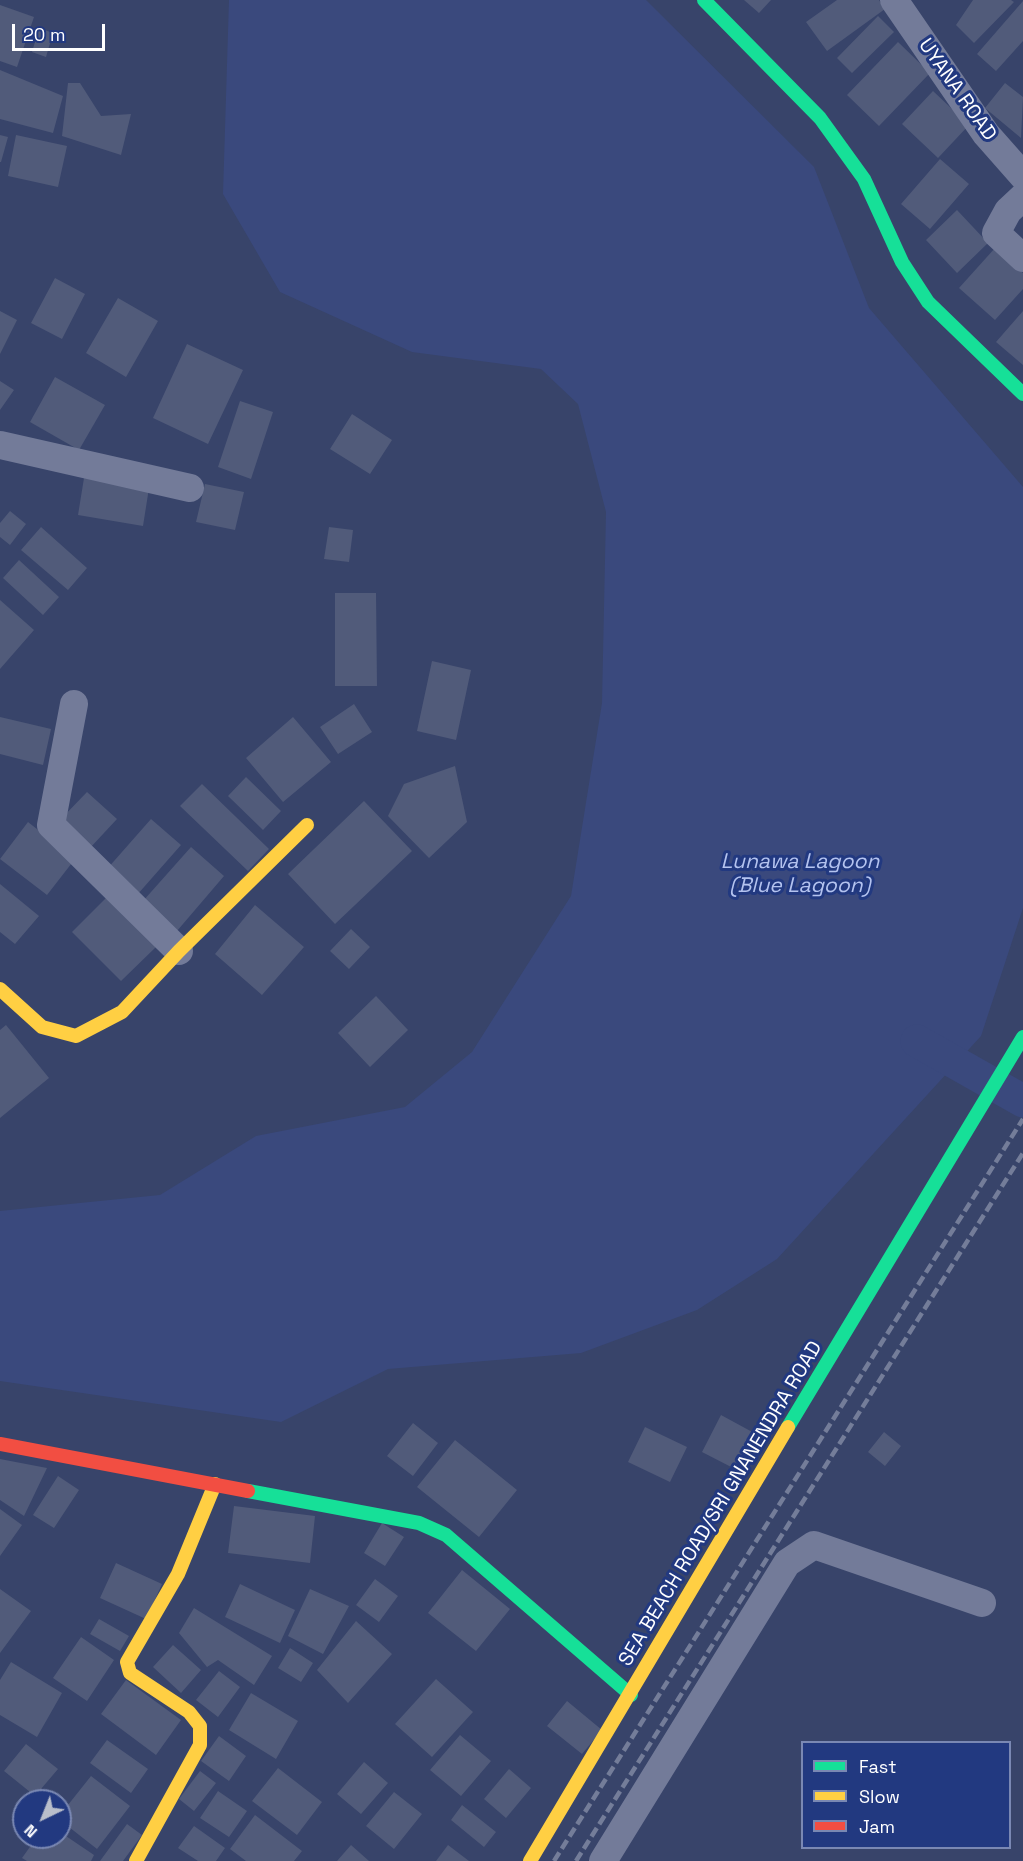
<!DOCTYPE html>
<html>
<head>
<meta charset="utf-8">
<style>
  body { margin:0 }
  #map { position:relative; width:1023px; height:1861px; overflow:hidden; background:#38446a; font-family:"Space Grotesk",sans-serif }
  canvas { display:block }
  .legend { position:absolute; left:801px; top:1741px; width:210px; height:108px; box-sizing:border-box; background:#223980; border:2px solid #7a88b3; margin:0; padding:8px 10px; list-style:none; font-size:18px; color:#fff }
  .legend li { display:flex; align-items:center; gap:12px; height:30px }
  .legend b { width:30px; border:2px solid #7a88b3 }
  .north { position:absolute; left:12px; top:1789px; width:60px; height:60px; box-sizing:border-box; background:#223980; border:2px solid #7a88b3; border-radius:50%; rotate:223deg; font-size:16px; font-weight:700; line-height:24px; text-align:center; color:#fff }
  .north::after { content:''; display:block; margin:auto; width:21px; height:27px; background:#b9becb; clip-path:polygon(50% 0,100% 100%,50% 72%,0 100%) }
  .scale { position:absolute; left:12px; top:24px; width:93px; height:27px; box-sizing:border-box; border:3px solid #fff; border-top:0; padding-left:8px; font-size:18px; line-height:21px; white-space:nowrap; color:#fff; -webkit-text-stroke:4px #223980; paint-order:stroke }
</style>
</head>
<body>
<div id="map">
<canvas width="1023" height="1861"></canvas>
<ul class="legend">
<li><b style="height:8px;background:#16e098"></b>Fast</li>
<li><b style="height:8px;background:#ffcf43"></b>Slow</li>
<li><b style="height:8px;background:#f24e42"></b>Jam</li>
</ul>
<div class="north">N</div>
<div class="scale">20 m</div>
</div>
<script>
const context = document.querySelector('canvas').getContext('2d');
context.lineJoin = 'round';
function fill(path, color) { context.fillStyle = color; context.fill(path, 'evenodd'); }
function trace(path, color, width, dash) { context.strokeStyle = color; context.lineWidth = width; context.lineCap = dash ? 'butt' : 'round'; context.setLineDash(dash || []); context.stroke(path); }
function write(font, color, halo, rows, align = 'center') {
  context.font = font + ' "Space Grotesk",sans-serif'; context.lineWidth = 6; context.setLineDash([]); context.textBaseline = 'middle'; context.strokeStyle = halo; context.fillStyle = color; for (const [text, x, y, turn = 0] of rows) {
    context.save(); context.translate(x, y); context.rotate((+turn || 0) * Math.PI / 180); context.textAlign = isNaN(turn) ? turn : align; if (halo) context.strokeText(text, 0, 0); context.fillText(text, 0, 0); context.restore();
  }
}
const water = new Path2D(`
  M 229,0 L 646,0 L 814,167 L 869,308 L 1023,487 L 1023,908 L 981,1036 L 777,1259 L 697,1310 L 581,1353 L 388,1369 L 281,1422 L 0,1381 L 0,1211 L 160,1195 L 256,1136 L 405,1107 L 472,1052 L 571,896 L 602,703 L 606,512 L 578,404 L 541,369 L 412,352 L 280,292 L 223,194 Z`);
const canal = new Path2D(`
  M 917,1041 L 1023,1101`);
const building = new Path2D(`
  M 744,0 L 771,0 L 759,13 Z
  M 837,0 L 879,0 L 885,9 L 827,51 L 806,22 Z
  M 973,0 L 1011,0 L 1014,2 L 974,43 L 956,25 Z
  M 1023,1 L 1023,41 L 996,71 L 977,54 Z
  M 0,5 L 34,17 L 17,67 L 0,61 Z
  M 878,16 L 894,32 L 852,73 L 837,58 Z
  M 39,28 L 53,33 L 46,57 L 32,52 Z
  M 898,42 L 930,73 L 879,126 L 847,95 Z
  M 0,70 L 63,96 L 53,133 L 0,119 Z
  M 68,83 L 80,83 L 101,116 L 131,114 L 121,155 L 62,136 Z
  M 1005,83 L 1023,97 L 1021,138 L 985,108 Z
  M 933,91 L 969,125 L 938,158 L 902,124 Z
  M 0,135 L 8,137 L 1,162 L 0,162 Z
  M 16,135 L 67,146 L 58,187 L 8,176 Z
  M 940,159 L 969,184 L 930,229 L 901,204 Z
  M 957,210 L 988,243 L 957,273 L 926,240 Z
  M 995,248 L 1023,273 L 1023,289 L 995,320 L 959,288 Z
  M 55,278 L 85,294 L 62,339 L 31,323 Z
  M 118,298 L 158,321 L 126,377 L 86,353 Z
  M 0,311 L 17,320 L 0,354 Z
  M 1023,311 L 1023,365 L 996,342 Z
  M 187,344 L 243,370 L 208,444 L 153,418 Z
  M 55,377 L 105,405 L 79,450 L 30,422 Z
  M 0,381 L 14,390 L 0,410 Z
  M 240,401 L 273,412 L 251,479 L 218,467 Z
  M 352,414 L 392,440 L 370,474 L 330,449 Z
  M 84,478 L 149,488 L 143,526 L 78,515 Z
  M 205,484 L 244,492 L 235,530 L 196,522 Z
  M 10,511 L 26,524 L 10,545 L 0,537 L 0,523 Z
  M 41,527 L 87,568 L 68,590 L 21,550 Z
  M 329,527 L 353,530 L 349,562 L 324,559 Z
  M 19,560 L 59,597 L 43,615 L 3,578 Z
  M 335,593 L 376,593 L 377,686 L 335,686 Z
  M 0,600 L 34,630 L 0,669 Z
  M 432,661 L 471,670 L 456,740 L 417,731 Z
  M 354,704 L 372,732 L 338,754 L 320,727 Z
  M 0,717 L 51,729 L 43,765 L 0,754 Z
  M 293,717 L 331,762 L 283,802 L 246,758 Z
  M 455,766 L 467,822 L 429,858 L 388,816 L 404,784 Z
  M 246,777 L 281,811 L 263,830 L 228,796 Z
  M 202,784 L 269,849 L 248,871 L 180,806 Z
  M 87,792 L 117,819 L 90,848 L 60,820 Z
  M 364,801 L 412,851 L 335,924 L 288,874 Z
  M 151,819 L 181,845 L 137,895 L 107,869 Z
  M 28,822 L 75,859 L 47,895 L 0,859 Z
  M 191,847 L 224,876 L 177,931 L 143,901 Z
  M 0,884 L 39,916 L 15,944 L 0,932 Z
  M 107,897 L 156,947 L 121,981 L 72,932 Z
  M 255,905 L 304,947 L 262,995 L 215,954 Z
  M 351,929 L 370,947 L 349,969 L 330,951 Z
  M 376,996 L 408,1030 L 370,1067 L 338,1033 Z
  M 6,1025 L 49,1078 L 0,1118 L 0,1030 Z
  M 721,1415 L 756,1434 L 737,1470 L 702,1452 Z
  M 413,1423 L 438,1443 L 413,1476 L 387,1456 Z
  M 645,1427 L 687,1447 L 670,1482 L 628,1462 Z
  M 884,1432 L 901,1446 L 885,1466 L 868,1452 Z
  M 455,1440 L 517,1490 L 479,1537 L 417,1487 Z
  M 0,1459 L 47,1468 L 24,1516 L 0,1500 Z
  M 58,1476 L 79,1490 L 54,1528 L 33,1515 Z
  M 234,1506 L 315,1516 L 310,1563 L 228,1553 Z
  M 0,1509 L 22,1525 L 0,1556 Z
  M 382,1523 L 404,1537 L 385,1566 L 364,1553 Z
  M 116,1563 L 162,1584 L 146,1619 L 100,1598 Z
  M 462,1570 L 510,1609 L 476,1651 L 428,1613 Z
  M 375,1579 L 398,1596 L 379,1622 L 356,1605 Z
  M 240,1584 L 295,1610 L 280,1643 L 225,1617 Z
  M 0,1589 L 31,1611 L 0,1653 Z
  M 310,1589 L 349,1606 L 323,1654 L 288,1636 Z
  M 194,1608 L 272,1656 L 254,1685 L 218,1660 L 207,1667 L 179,1633 Z
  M 99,1619 L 129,1636 L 120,1651 L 90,1634 Z
  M 356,1621 L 392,1654 L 348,1703 L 317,1670 Z
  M 81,1637 L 114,1660 L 87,1701 L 53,1678 Z
  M 173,1645 L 201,1670 L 181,1693 L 153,1667 Z
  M 290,1648 L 313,1663 L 301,1682 L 278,1668 Z
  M 11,1662 L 62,1693 L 37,1737 L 0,1715 L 0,1680 Z
  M 219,1671 L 240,1687 L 218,1717 L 196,1700 Z
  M 436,1679 L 473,1712 L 432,1757 L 395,1724 Z
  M 126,1680 L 181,1720 L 156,1755 L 101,1714 Z
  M 251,1693 L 298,1721 L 276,1759 L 229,1730 Z
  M 567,1701 L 602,1730 L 582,1754 L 547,1726 Z
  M 460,1735 L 491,1761 L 461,1796 L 430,1770 Z
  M 219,1736 L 246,1756 L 229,1781 L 201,1761 Z
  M 107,1740 L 148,1769 L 131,1793 L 90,1763 Z
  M 26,1744 L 58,1769 L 35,1796 L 4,1771 Z
  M 364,1762 L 388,1783 L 361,1814 L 337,1794 Z
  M 278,1768 L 322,1802 L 297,1835 L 252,1801 Z
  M 509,1769 L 531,1788 L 506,1818 L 484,1799 Z
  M 200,1771 L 216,1783 L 194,1811 L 179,1799 Z
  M 91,1776 L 130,1806 L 97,1849 L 60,1820 L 60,1815 Z
  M 218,1791 L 247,1811 L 229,1837 L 200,1818 Z
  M 394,1792 L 422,1814 L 394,1849 L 366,1826 Z
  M 462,1805 L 496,1832 L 484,1847 L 451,1820 Z
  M 255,1815 L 302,1851 L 294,1861 L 246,1861 L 230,1849 Z
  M 127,1824 L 142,1835 L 123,1861 L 100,1861 Z
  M 194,1826 L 225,1848 L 216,1861 L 198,1861 L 178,1848 Z
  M 60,1832 L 94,1855 L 91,1861 L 27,1861 L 22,1858 L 37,1837 L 60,1837 Z
  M 351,1845 L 369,1861 L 337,1861 Z
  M 448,1845 L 469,1861 L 436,1861 Z`);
const street = new Path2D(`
  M 894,0 L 986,134 L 1023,176
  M 1023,197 L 1008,211 L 996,233 L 1023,258
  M 0,445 L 190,488
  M 74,704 L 51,825 L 179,951
  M 603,1861 L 787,1563 L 814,1545 L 982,1603`);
const fast = new Path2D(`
  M 704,0 L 820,118 L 864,179 L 902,262 L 928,302 L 1023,394
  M 788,1427 L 1023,1037
  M 248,1491 L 419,1523 L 446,1535 L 631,1695`);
const slow = new Path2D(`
  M 0,989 L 42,1027 L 76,1036 L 122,1012 L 179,951 L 307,825
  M 136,1861 L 200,1745 L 200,1726 L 189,1712 L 130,1673 L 127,1662 L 178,1574 L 215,1484
  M 530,1861 L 788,1427`);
const jam = new Path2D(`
  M 0,1444 L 248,1491`);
const rail = new Path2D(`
  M 554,1861 L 1023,1119
  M 576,1861 L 1023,1153`);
const streetNames = [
  ["UYANA ROAD",957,90,55],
  ["SEA BEACH ROAD/SRI GNANENDRA ROAD",721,1504,-59]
];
const waterNames = [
  ["Lunawa Lagoon",800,862],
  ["(Blue Lagoon)",800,886]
];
fill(water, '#3a497d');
trace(canal, '#3a497d', 33);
fill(building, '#515b7a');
trace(street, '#737b99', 28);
trace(fast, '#16e098', 14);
trace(slow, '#ffcf43', 14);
trace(jam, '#f24e42', 14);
trace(rail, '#747d99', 4.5, [10, 4.5]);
write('20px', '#fff', '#223980', streetNames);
write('italic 21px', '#b4c3ef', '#223980', waterNames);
</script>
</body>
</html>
